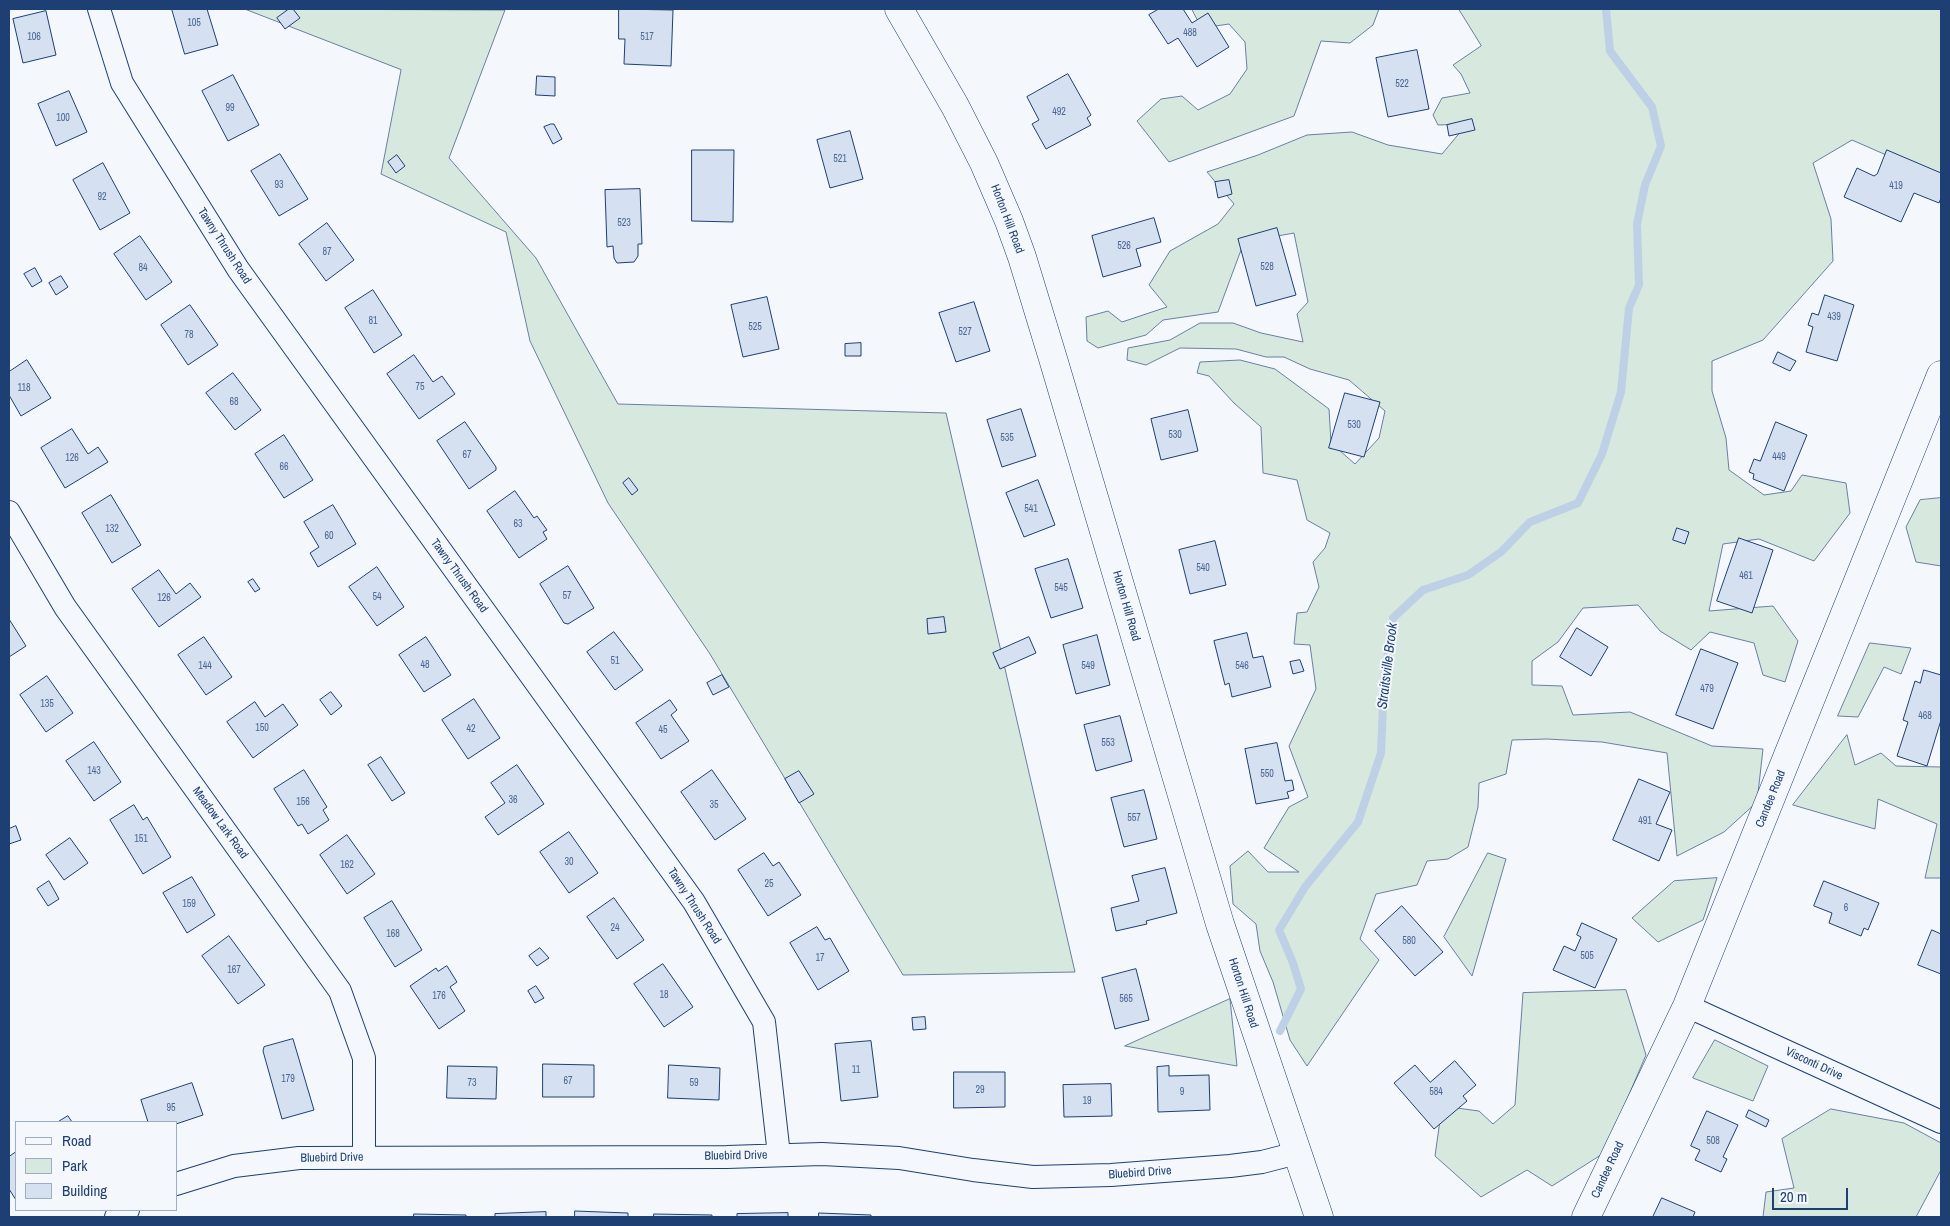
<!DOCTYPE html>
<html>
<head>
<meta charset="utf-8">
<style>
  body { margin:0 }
  #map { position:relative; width:1950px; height:1226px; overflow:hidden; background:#f4f7fb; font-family:"Archivo Narrow",sans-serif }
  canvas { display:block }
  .frame { position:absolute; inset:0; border:10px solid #1d3f73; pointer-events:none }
  .legend { position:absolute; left:15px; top:1121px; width:162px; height:90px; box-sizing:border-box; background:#f4f7fb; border:1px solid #9eadc5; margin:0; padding:6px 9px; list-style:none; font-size:15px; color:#1d3f73 }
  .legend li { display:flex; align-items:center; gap:10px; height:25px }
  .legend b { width:25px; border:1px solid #9eadc5 }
  .scale { position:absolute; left:1772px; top:1188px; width:76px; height:22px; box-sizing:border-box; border:2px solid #1d3f73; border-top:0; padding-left:6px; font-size:15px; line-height:18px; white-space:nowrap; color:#1d3f73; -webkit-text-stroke:4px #f4f7fb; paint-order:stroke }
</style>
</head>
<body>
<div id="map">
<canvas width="1950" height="1226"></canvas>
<div class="frame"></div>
<ul class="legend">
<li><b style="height:6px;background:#f4f7fb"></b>Road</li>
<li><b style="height:14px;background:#d7e8df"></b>Park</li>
<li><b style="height:14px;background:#d5e0f0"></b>Building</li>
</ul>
<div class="scale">20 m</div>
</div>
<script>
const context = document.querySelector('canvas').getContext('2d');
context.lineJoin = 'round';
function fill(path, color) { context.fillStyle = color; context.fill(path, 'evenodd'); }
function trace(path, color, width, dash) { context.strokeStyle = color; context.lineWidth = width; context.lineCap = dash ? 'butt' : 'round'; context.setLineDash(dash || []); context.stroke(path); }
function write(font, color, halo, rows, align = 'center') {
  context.font = font + ' "Archivo Narrow",sans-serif'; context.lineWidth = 4; context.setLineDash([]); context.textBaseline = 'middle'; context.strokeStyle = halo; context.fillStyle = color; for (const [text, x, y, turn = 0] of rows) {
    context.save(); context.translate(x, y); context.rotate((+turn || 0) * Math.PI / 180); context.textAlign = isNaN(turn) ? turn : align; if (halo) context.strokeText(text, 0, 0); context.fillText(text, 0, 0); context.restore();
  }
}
const green = new Path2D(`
  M 245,9 L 505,10 L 449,158 L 536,258 L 618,404 L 946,413 L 1075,972 L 903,975 L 710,654 L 608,503 L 530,341 L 506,232 L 381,174 L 401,70 Z
  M 1192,9 L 1379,9 L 1373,25 L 1350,43 L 1321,41 L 1294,116 L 1169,162 L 1137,121 L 1161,99 L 1182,96 L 1198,110 L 1230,94 L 1247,69 L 1245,42 L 1229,24 L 1202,28 Z
  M 1459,9 L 1941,9 L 1941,179 L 1852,140 L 1813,163 L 1831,219 L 1833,261 L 1763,340 L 1712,361 L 1712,391 L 1726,438 L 1729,470 L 1764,495 L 1791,491 L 1802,475 L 1846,483 L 1850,513 L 1814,561 L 1759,539 L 1723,544 L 1709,611 L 1773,606 L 1798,641 L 1785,682 L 1763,675 L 1754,643 L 1710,632 L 1691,650 L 1660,631 L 1638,605 L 1583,608 L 1558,642 L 1532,661 L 1532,685 L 1562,686 L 1573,715 L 1630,712 L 1712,746 L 1763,749 L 1757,802 L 1724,832 L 1677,856 L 1667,753 L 1602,742 L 1547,739 L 1512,740 L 1506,774 L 1479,783 L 1478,807 L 1468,847 L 1448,859 L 1427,861 L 1417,885 L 1376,894 L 1360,939 L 1379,960 L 1307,1066 L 1290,1040 L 1273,982 L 1260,951 L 1256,924 L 1233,904 L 1230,866 L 1248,851 L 1268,872 L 1299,872 L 1264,848 L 1289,807 L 1308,797 L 1289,746 L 1316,689 L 1310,645 L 1294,644 L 1297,613 L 1307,612 L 1319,587 L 1313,562 L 1325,548 L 1330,533 L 1307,520 L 1297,480 L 1263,473 L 1261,427 L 1234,403 L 1209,376 L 1197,373 L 1200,362 L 1240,360 L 1275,369 L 1329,409 L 1331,443 L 1355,464 L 1379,438 L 1385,411 L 1349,380 L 1310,369 L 1284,357 L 1266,357 L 1236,349 L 1180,348 L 1146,365 L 1127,360 L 1128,348 L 1170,340 L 1200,323 L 1233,323 L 1261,333 L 1303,342 L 1297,314 L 1308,302 L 1294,233 L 1244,242 L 1218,312 L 1163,320 L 1146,335 L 1098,348 L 1087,341 L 1086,317 L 1108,311 L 1122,322 L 1167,307 L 1149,285 L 1170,251 L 1218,224 L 1234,204 L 1207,172 L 1258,155 L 1307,135 L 1352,132 L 1388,145 L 1442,154 L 1467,124 L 1438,125 L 1433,115 L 1442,98 L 1470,93 L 1461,74 L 1453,65 L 1481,46 Z
  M 1941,498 L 1941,566 L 1916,562 L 1906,527 L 1920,500 Z
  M 1870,643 L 1911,648 L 1901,674 L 1884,667 L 1858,717 L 1838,716 Z
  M 1847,735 L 1855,765 L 1881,753 L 1896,766 L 1941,767 L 1941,878 L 1925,878 L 1937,824 L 1878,799 L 1875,829 L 1793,805 Z
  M 1488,853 L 1506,859 L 1472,976 L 1444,937 Z
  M 1717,878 L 1703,920 L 1658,942 L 1632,918 L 1674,881 Z
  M 1626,990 L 1646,1055 L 1604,1153 L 1552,1186 L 1527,1170 L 1481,1197 L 1435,1156 L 1442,1106 L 1479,1111 L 1493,1124 L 1515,1105 L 1523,993 Z
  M 1230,999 L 1237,1066 L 1125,1046 Z
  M 1715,1040 L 1768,1066 L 1753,1101 L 1693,1078 Z
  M 1831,1109 L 1904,1123 L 1941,1143 L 1941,1170 L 1916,1217 L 1763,1217 L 1766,1192 L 1794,1188 L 1782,1139 Z`);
const stream = new Path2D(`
  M 1280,1031 L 1301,989 L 1293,963 L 1279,930 L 1305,887 L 1358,822 L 1381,753 L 1384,681 L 1393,618 L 1423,590 L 1468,575 L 1501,552 L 1530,522 L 1578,503 L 1602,454 L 1621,392 L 1629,308 L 1639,285 L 1637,224 L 1645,185 L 1661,146 L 1652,107 L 1610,51 L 1606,9`);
const building = new Path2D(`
  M 172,9 L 207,9 L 218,45 L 185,54 Z
  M 289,9 L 293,9 L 300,18 L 285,29 L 277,18 Z
  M 619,9 L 673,10 L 671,66 L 624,64 L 625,39 L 619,39 Z
  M 1159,9 L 1183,9 L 1192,23 L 1208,13 L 1229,47 L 1197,67 L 1178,38 L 1168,44 L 1149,15 Z
  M 46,11 L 56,55 L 23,63 L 13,19 Z
  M 1417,50 L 1429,109 L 1388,117 L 1376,58 Z
  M 1068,74 L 1091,115 L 1087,118 L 1091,125 L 1046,149 L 1032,124 L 1039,120 L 1027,97 Z
  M 233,75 L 259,125 L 228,141 L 202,91 Z
  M 537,76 L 555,77 L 555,96 L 536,95 Z
  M 69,91 L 87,132 L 56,146 L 38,104 Z
  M 1472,119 L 1475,130 L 1449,136 L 1447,125 Z
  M 551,124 L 554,124 L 562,139 L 553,144 L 544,127 Z
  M 850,131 L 863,179 L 830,188 L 817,140 Z
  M 692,150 L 734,150 L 733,222 L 692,221 Z
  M 1887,150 L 1941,173 L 1941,198 L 1939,203 L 1914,193 L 1901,222 L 1844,197 L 1857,168 L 1874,176 L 1877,174 Z
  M 280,154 L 308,199 L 279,216 L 251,171 Z
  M 397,155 L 405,166 L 396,173 L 388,162 Z
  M 103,163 L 130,213 L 100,230 L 73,180 Z
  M 1229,180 L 1232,194 L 1218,198 L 1215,182 Z
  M 640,189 L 642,244 L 638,244 L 638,256 L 634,262 L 617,263 L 614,258 L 613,246 L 607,247 L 605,190 Z
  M 1154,218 L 1161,242 L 1136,249 L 1141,266 L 1103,277 L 1092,236 Z
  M 327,223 L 354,260 L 326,281 L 299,244 Z
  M 1277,228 L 1296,295 L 1256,306 L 1238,239 Z
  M 140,236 L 172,282 L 146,300 L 114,254 Z
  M 35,268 L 42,281 L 32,287 L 24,274 Z
  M 61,276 L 68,287 L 56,295 L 49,283 Z
  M 373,290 L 402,335 L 374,353 L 345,308 Z
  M 1825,295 L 1854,305 L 1837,361 L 1806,352 L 1813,327 L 1808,325 L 1812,313 L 1818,315 Z
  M 767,297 L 779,349 L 743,357 L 731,305 Z
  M 974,302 L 990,351 L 956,362 L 939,313 Z
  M 190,305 L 218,345 L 188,365 L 161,325 Z
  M 861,343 L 861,356 L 845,356 L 845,344 Z
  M 1778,352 L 1796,361 L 1790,371 L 1773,363 Z
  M 414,355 L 433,382 L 442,376 L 455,394 L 419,419 L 387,374 Z
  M 27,360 L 51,398 L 21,416 L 9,395 L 9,372 Z
  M 233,373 L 261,410 L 235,430 L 206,393 Z
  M 1345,393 L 1380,402 L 1364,457 L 1329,448 Z
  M 1021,409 L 1036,456 L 1002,467 L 987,420 Z
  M 1188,410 L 1198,451 L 1161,460 L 1151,419 Z
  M 465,422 L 496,467 L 496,470 L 469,489 L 437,441 Z
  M 1776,422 L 1807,435 L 1784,491 L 1753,479 L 1754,474 L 1749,472 L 1754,459 L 1760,461 Z
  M 72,429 L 88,454 L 98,447 L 108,462 L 65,488 L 41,448 Z
  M 284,435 L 313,480 L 284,498 L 255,454 Z
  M 629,478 L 638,490 L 632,495 L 623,483 Z
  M 1038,480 L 1055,525 L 1024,537 L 1006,493 Z
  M 515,491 L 534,518 L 537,516 L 547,530 L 543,532 L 547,539 L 519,558 L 487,511 Z
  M 111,495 L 141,545 L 112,563 L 82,513 Z
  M 333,505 L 356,544 L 318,567 L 310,553 L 319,547 L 304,522 Z
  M 1677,528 L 1689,532 L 1685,544 L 1673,540 Z
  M 1739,538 L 1773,550 L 1752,613 L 1717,601 Z
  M 1215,541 L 1226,585 L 1190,594 L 1179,550 Z
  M 1068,559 L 1083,608 L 1051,618 L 1035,569 Z
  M 568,566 L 594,608 L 568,624 L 564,623 L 540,584 Z
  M 377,567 L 404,607 L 377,626 L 349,587 Z
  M 159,570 L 176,594 L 190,583 L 201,597 L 159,627 L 132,589 Z
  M 253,579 L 260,589 L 255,592 L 248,582 Z
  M 944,617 L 946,632 L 928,634 L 927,619 Z
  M 9,619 L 26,646 L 9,657 Z
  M 1577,628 L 1608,647 L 1591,676 L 1560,657 Z
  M 614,632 L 643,670 L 615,690 L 587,652 Z
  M 1247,633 L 1253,658 L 1263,656 L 1271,687 L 1232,697 L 1229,683 L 1225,685 L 1214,641 Z
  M 1097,635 L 1110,685 L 1076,694 L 1063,645 Z
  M 204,637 L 232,677 L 206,695 L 178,655 Z
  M 426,637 L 451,675 L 424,692 L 399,655 Z
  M 1029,637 L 1036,653 L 1000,669 L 993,653 Z
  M 1701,649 L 1738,663 L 1713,729 L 1676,715 Z
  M 1300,660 L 1304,671 L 1293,674 L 1290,662 Z
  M 1924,670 L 1941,675 L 1941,720 L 1927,766 L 1897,756 L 1908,722 L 1903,720 L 1915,681 L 1920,683 Z
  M 722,675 L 729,687 L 713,695 L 707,683 Z
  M 47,676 L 73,713 L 46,732 L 20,695 Z
  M 331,692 L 342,706 L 331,715 L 320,700 Z
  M 474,699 L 500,738 L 468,759 L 442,720 Z
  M 670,700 L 677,710 L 671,715 L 689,741 L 661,759 L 636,723 Z
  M 255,702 L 265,717 L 283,704 L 298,725 L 253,758 L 227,722 Z
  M 1120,716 L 1132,761 L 1096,771 L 1084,725 Z
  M 94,742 L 121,782 L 94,801 L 66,761 Z
  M 1277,743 L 1285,781 L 1292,780 L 1294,790 L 1287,792 L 1289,798 L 1256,804 L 1245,749 Z
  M 381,757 L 405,793 L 392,801 L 368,765 Z
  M 517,765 L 544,804 L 498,835 L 485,817 L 505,803 L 491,783 Z
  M 304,770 L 327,807 L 323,810 L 329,820 L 308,834 L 302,824 L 298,826 L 274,789 Z
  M 712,770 L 746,819 L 715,840 L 681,792 Z
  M 799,771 L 814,794 L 799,803 L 785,779 Z
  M 1639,779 L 1670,792 L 1656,824 L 1672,830 L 1659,861 L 1613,840 Z
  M 1144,790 L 1157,839 L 1124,847 L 1111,798 Z
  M 134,805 L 143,820 L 147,817 L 171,857 L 143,874 L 110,820 Z
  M 16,826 L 21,840 L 9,844 L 9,829 Z
  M 569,832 L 598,873 L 569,893 L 540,852 Z
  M 347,835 L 375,874 L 347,894 L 320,855 Z
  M 70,838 L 88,863 L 64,880 L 46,855 Z
  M 764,853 L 773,866 L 779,862 L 801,895 L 768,916 L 738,870 Z
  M 1165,868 L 1177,913 L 1146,921 L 1147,924 L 1116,931 L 1111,908 L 1139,901 L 1132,876 Z
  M 192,877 L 215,915 L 187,933 L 163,893 Z
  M 49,881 L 59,899 L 48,906 L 37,889 Z
  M 1824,881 L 1879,903 L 1868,930 L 1864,928 L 1861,936 L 1829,923 L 1832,913 L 1814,906 Z
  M 614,898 L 644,940 L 617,959 L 587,917 Z
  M 392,901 L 422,950 L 395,967 L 364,918 Z
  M 1402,906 L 1443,952 L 1415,976 L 1375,931 Z
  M 1582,923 L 1617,939 L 1595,988 L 1553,970 L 1564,946 L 1575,951 L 1581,937 L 1577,935 Z
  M 817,927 L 825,940 L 830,938 L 849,971 L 818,990 L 790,943 Z
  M 1932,930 L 1941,934 L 1941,974 L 1918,965 Z
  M 229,936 L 265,985 L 238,1004 L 202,956 Z
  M 540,948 L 549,958 L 537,966 L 529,956 Z
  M 663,964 L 693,1007 L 664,1027 L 634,984 Z
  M 447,966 L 457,982 L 450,987 L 465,1011 L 439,1029 L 410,986 L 436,968 L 438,971 Z
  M 1136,969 L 1149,1020 L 1115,1029 L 1102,978 Z
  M 536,986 L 544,998 L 535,1003 L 528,991 Z
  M 925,1017 L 926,1029 L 913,1030 L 912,1018 Z
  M 293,1039 L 314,1110 L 282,1119 L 263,1051 L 264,1047 Z
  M 871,1041 L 878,1097 L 841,1101 L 835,1044 Z
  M 1455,1061 L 1476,1085 L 1463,1096 L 1467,1101 L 1434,1129 L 1394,1083 L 1415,1065 L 1430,1082 Z
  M 543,1064 L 594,1065 L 594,1097 L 543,1097 Z
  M 669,1065 L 720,1068 L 719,1100 L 668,1098 Z
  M 448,1066 L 497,1067 L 496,1099 L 447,1098 Z
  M 1169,1066 L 1169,1076 L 1209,1075 L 1210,1110 L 1158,1112 L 1157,1067 Z
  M 954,1072 L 1005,1072 L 1005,1107 L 954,1108 Z
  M 192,1083 L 203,1115 L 176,1124 L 176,1122 L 148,1122 L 141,1100 Z
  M 1111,1084 L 1112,1116 L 1064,1117 L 1063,1085 Z
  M 1749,1110 L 1769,1120 L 1766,1127 L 1746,1117 Z
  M 1707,1111 L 1738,1125 L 1723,1157 L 1727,1159 L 1721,1172 L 1695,1160 L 1700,1150 L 1691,1146 Z
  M 68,1116 L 72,1122 L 58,1122 Z
  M 16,1152 L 16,1200 L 9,1189 L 9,1157 Z
  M 1662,1198 L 1695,1212 L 1693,1217 L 1653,1217 Z
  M 575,1211 L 628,1213 L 628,1217 L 575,1217 Z
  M 546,1212 L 546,1217 L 495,1217 L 495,1214 Z
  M 788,1213 L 788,1217 L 737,1217 L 737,1214 Z
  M 819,1213 L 871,1215 L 871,1217 L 819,1217 Z
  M 414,1214 L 466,1215 L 466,1217 L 414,1217 Z
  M 654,1214 L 712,1215 L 712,1217 L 654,1217 Z`);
const minor = new Path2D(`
  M 99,9 L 122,83 L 238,269 L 694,902 L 764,1022 L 779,1155
  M 9,512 L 65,607 L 340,991 L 364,1058 L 364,1157
  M 1687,1006 L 1941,1122
  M 176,1184 L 234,1166 L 299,1158 L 727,1157 L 822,1154 L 899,1158 L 973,1170 L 1033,1177 L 1111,1175 L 1230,1166 L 1262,1162 L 1297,1153
  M 116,1217 L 128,1210`);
const tertiary = new Path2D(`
  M 899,9 L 955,106 L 984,163 L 1009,221 L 1022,257 L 1054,362 L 1220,924 L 1319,1217
  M 1586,1217 L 1687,1006 L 1941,375`);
const numberNames = [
  ["105",194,23],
  ["488",1190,33],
  ["106",34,37],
  ["517",647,37],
  ["522",1402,84],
  ["99",230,108],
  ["492",1059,112],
  ["100",63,118],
  ["521",840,159],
  ["93",279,185],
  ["419",1896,186],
  ["92",102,197],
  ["523",624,223],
  ["526",1124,246],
  ["87",327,252],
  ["528",1267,267],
  ["84",143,268],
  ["439",1834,317],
  ["81",373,321],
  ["525",755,327],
  ["527",965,332],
  ["78",189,335],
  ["75",420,387],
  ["118",24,388],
  ["68",234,402],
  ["530",1354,425],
  ["530",1175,435],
  ["535",1007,438],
  ["67",467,455],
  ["449",1779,457],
  ["126",72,458],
  ["66",284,467],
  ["541",1031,509],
  ["63",518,524],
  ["132",112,529],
  ["60",329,536],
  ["540",1203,568],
  ["461",1746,576],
  ["545",1061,588],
  ["57",567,596],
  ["54",377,597],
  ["126",164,598],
  ["51",615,661],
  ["48",425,665],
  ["144",205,666],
  ["549",1088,666],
  ["546",1242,666],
  ["479",1707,689],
  ["135",47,704],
  ["468",1925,716],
  ["150",262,728],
  ["42",471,729],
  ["45",663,730],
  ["553",1108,743],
  ["143",94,771],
  ["550",1267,774],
  ["36",513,800],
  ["156",303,802],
  ["35",714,805],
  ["557",1134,818],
  ["491",1645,821],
  ["151",141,839],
  ["30",569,862],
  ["162",347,865],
  ["25",769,884],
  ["159",189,904],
  ["6",1846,908],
  ["24",615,928],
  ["168",393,934],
  ["580",1409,941],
  ["505",1587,956],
  ["17",820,958],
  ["167",234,970],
  ["18",664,995],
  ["176",439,996],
  ["565",1126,999],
  ["11",856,1070],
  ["179",288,1079],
  ["67",568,1081],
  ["73",472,1083],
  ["59",694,1083],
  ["29",980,1090],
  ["9",1182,1092],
  ["584",1436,1092],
  ["19",1087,1101],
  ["95",171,1108],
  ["508",1713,1141]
];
const streetNames = [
  ["Horton Hill Road",1007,219,69],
  ["Tawny Thrush Road",224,246,57],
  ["Tawny Thrush Road",459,576,54],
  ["Horton Hill Road",1126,606,74],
  ["Candee Road",1771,799,-68],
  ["Meadow Lark Road",220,823,54],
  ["Tawny Thrush Road",694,906,57],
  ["Horton Hill Road",1243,993,72],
  ["Visconti Drive",1814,1064,25],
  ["Bluebird Drive",736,1156,-1],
  ["Bluebird Drive",332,1158,-1],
  ["Candee Road",1608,1170,-65],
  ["Bluebird Drive",1140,1173,-4]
];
const waterNames = [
  ["Straitsville Brook",1388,666,-83]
];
fill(green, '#d7e8df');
trace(green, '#687fa3', 1);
trace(stream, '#bed0e5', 8);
fill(building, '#d5e0f0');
trace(building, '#1d3f73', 1);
trace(minor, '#1d3f73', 24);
trace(tertiary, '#1d3f73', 29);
trace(minor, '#f4f7fb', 22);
trace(tertiary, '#f4f7fb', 28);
write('10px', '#4b6792', null, numberNames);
write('12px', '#1d3f73', '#f4f7fb', streetNames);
write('italic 14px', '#1d3f73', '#f4f7fb', waterNames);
</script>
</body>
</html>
